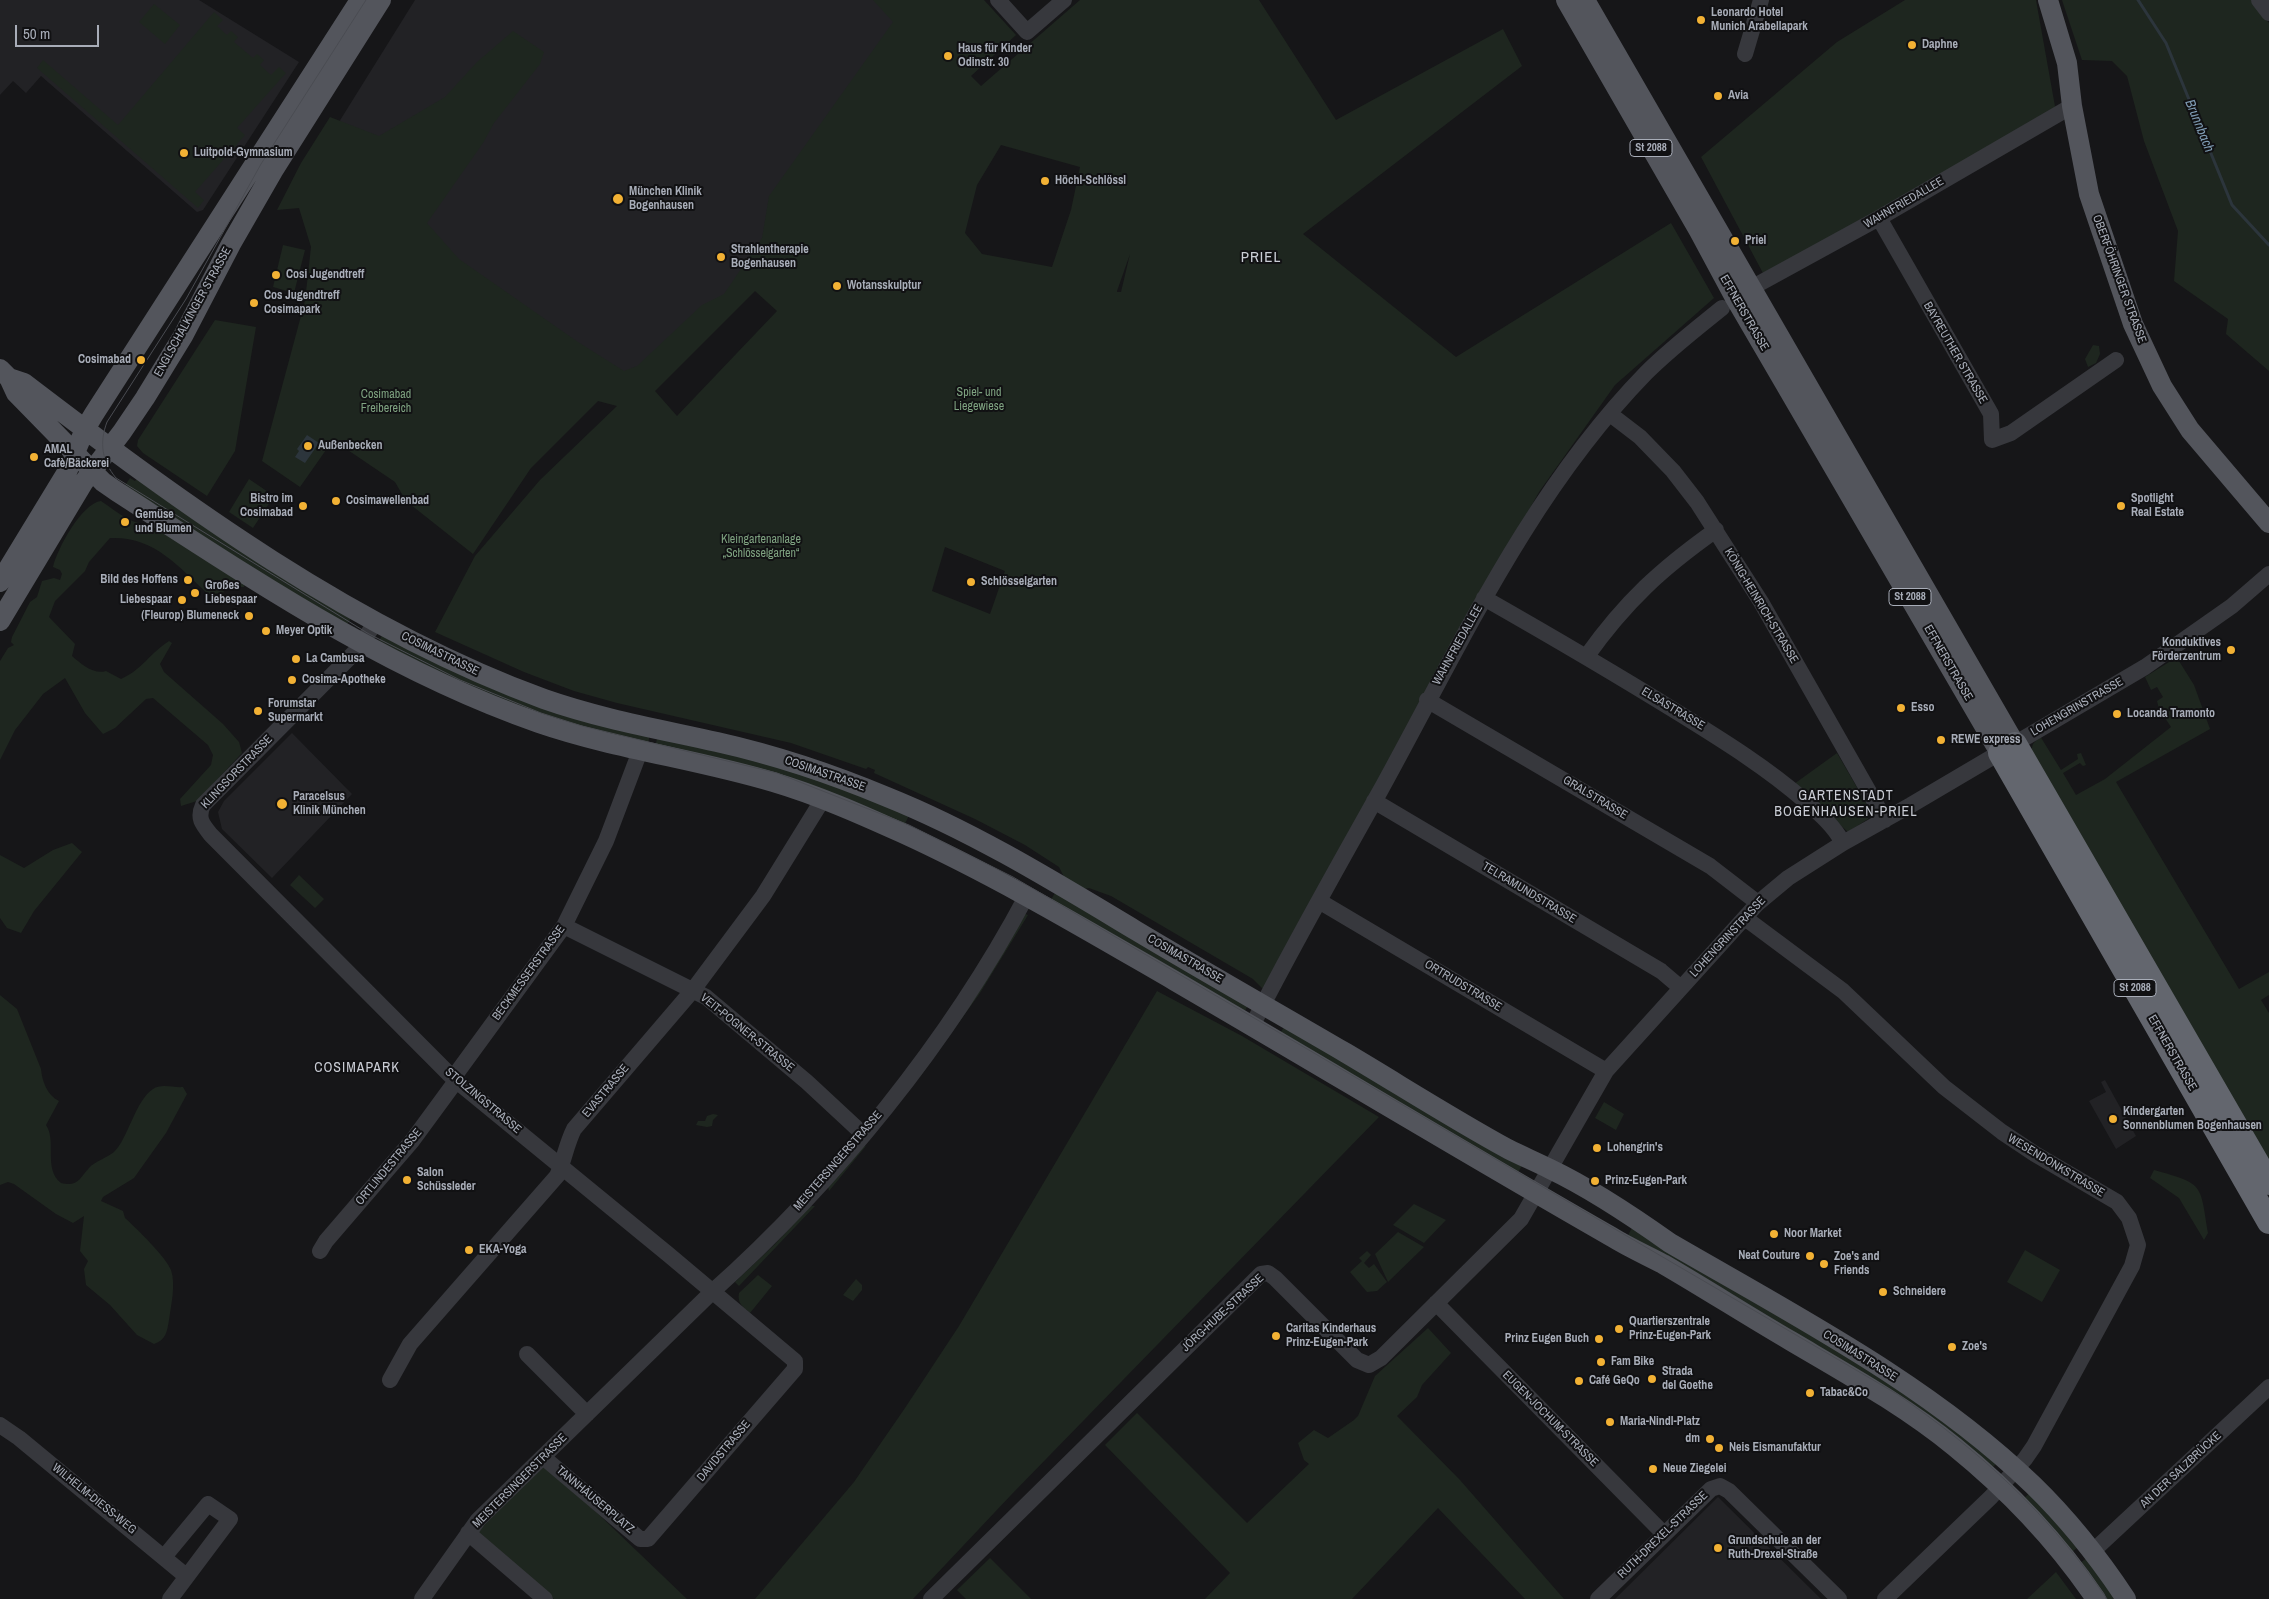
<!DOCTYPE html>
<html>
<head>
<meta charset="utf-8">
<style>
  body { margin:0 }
  #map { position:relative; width:2269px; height:1599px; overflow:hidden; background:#161618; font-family:"Archivo Narrow",sans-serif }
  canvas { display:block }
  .scale { position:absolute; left:15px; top:25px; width:84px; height:22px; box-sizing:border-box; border:2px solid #a8adb8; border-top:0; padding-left:6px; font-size:15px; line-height:18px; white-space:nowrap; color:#a8adb8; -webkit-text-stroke:4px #111113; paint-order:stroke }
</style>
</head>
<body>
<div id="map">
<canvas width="2269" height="1599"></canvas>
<div class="scale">50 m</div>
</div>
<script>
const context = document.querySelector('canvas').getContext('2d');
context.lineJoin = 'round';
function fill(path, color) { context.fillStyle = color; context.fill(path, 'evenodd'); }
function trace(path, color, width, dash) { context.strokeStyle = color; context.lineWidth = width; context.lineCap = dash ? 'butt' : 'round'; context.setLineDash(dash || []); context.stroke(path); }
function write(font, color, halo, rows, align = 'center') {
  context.font = font + ' "Archivo Narrow",sans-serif'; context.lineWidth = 4; context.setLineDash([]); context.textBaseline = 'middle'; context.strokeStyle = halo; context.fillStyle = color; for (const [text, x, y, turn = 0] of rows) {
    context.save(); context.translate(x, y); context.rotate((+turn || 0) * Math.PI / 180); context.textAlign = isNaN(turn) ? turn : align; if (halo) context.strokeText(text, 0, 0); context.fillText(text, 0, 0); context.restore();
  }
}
const built = new Path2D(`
  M 0,0 L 199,0 L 299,62 L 203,210 L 197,212 L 41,76 L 26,93 L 13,81 L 0,95 Z
  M 415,0 L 915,0 L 860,179 L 624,389 L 475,284 L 334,130 Z
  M 292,733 L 352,794 L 272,878 L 222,829 L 218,812 L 224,801 Z
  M 2105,1080 L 2136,1136 L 2116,1149 L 2089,1101 L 2106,1092 L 2101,1082 Z
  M 1718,1497 L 1821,1599 L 1615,1599 Z`);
const green = new Path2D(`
  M 873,0 L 984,0 L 1016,35 L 971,76 L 981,86 L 1080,0 L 1259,0 L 1336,120 L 1503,29 L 1522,66 L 1303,234 L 1456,357 L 1671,223 L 1714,298 L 1615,385 L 1539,492 L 1263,989 L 1253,979 L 1111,896 L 1089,888 L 1078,890 L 1069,887 L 1059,867 L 1025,845 L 975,819 L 874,773 L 875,770 L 868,767 L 866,769 L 791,743 L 617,703 L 574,691 L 524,672 L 435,632 L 475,556 L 540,480 L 617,406 L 598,401 L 531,468 L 473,554 L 406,501 L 395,482 L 333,440 L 300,487 L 262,461 L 305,301 L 311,247 L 299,208 L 277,210 L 301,163 L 330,117 L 379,136 L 445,97 L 477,62 L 513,31 L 544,52 L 540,64 L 494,123 L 483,143 L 427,223 L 459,259 L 578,342 L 624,371 L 637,366 L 702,305 L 724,294 L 762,238 L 769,196 L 893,22 ZM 1001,145 L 1080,167 L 1071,210 L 1052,267 L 982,254 L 965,233 L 977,185 ZM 1130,254 L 1121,292 L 1117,292 L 1117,291 ZM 755,291 L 777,311 L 677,416 L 655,391 ZM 945,547 L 1005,571 L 990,614 L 932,591 Z
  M 1905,0 L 2036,0 L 2056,112 L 1764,275 L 1701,157 L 1837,42 Z
  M 2062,0 L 2251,0 L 2269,23 L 2269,371 L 2226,334 L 2228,319 L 2174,281 L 2178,231 L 2144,141 L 2127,76 L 2112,61 L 2082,60 Z
  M 154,4 L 180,25 L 165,44 L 139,22 Z
  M 214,12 L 223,20 L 217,26 L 227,35 L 231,31 L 238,37 L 234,42 L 253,58 L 257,54 L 264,60 L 260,65 L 271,75 L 279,67 L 286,73 L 237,128 L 245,135 L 195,192 L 204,200 L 198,208 L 37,68 L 43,60 L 118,125 Z
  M 283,245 L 305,250 L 294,293 L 273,287 Z
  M 215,320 L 256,327 L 235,451 L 207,496 L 143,453 L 137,446 L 138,440 Z
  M 2093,345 L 2099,346 L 2100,354 L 2096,363 L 2088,367 L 2085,359 Z
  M 130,478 L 135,481 L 137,479 L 354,613 L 345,628 L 122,490 Z
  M 249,479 L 274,496 L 253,528 L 229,512 Z
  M 101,501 C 115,510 132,526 150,524 L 245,579 L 244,587 L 226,587 L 223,593 L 208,594 C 178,566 154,536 110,538 L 89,562 L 85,571 L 55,601 L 49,617 L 75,644 L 72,656 C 81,664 94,675 106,671 L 121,679 C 143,669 149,654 169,641 L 172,643 L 160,664 L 164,672 L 223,724 L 239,742 L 242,753 L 197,801 L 181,806 L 180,799 L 211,765 L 213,755 L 208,745 L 153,698 L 146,699 L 115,728 L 103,734 L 85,713 L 65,678 L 43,694 L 15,730 L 0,760 L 0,661 L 8,648 L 14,645 L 11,642 L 12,637 L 30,602 L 37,597 L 42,581 L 54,578 L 60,580 L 62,574 L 60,570 L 53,567 C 57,549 82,503 101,501 Z
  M 383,633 L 650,733 L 647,750 L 572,731 L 377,645 Z
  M 2174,659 L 2179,661 L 2194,685 L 2210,729 L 2116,782 L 2239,989 L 2269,972 L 2269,995 L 2261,1000 L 2269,1013 L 2269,1164 L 2031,751 L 2033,744 L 2040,736 L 2061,770 L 2078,759 L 2077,754 L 2081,753 L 2086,765 L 2083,766 L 2080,763 L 2063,773 L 2076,795 L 2105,779 L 2171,727 L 2159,709 L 2157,701 L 2163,697 L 2157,687 L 2151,690 L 2145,677 Z
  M 658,735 L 735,751 L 911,811 L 902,830 L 654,751 Z
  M 1837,753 L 1870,810 L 1868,819 L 1848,832 L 1794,784 Z
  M 72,843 L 82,852 L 34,911 L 21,933 L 7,928 L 0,918 L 0,855 L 24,868 L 53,850 Z
  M 299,875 L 324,899 L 315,908 L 290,885 Z
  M 1058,888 L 1250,1002 L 1242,1016 L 1049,903 Z
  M 1022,913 L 1028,915 L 980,993 L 920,1077 L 920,1073 Z
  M 1157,991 L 1242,1036 L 1379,1117 L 1011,1495 L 913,1599 L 755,1599 L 854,1482 L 905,1408 L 959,1326 Z
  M 0,995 L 17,1009 L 41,1069 C 42,1081 47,1095 59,1101 L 46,1125 C 57,1141 43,1169 61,1183 C 78,1187 79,1179 89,1168 C 95,1161 107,1158 114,1152 C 128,1139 135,1101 153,1089 C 161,1083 174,1088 183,1087 L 187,1094 L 166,1133 L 134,1178 L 103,1197 L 101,1201 L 123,1211 L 125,1218 C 136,1228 166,1257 171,1270 C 176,1285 171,1305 169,1320 C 167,1332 166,1340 154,1344 L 137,1335 L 110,1305 L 86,1285 L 84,1269 L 88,1261 L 80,1251 L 84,1216 L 73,1223 L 56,1214 L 14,1184 L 8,1182 L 0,1185 Z
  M 1287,1023 L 1524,1162 L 1516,1176 L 1278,1036 Z
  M 1604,1102 L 1624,1114 L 1616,1130 L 1595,1118 Z
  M 713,1114 L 718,1115 L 713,1120 L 712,1126 L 707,1127 L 696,1125 L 698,1121 L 705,1121 L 707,1116 Z
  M 866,1146 L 829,1191 L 828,1187 L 862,1147 Z
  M 2154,1170 C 2204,1184 2200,1183 2208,1233 L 2204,1240 L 2179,1198 L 2150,1178 Z
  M 1414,1204 L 1446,1220 L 1424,1243 L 1393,1225 Z
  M 810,1206 L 815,1206 L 739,1286 L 735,1282 L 775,1244 Z
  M 1634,1224 L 1868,1364 L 1999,1461 L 1989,1471 L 1625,1241 Z
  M 1398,1232 L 1424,1247 L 1388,1282 L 1375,1254 Z
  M 2025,1250 L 2060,1270 L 2042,1302 L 2007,1282 Z
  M 1367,1251 L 1371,1255 L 1364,1263 L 1369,1268 L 1374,1264 L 1387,1282 L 1377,1291 L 1367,1292 L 1350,1272 L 1362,1261 L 1359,1258 Z
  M 758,1275 L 772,1286 L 750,1313 C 743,1307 737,1303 739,1293 Z
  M 856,1279 L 862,1285 L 862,1290 L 853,1301 L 843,1295 Z
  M 1428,1328 L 1451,1353 L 1422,1385 L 1417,1397 L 1397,1416 L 1460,1480 L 1564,1599 L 1525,1599 L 1438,1508 L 1352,1599 L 1205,1599 L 1230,1573 L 1105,1445 L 1137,1413 L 1247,1523 L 1309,1464 L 1304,1460 L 1298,1443 L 1314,1430 L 1328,1438 L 1354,1420 L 1358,1416 L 1375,1376 Z
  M 545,1463 L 687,1599 L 554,1599 L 477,1532 Z
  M 2033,1490 L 2082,1544 L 2068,1555 L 2023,1499 Z
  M 2091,1555 L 2121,1599 L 2100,1599 L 2076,1566 Z
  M 990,1558 L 1031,1599 L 966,1599 L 957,1590 Z
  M 2056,1572 L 2076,1599 L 2027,1599 Z`);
const water = new Path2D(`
  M 307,435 L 319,443 L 305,463 L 295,457 L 299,451 L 297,449 Z`);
const stream = new Path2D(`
  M 2138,0 L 2166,43 L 2232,205 L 2269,245`);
const minor = new Path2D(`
  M 998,0 L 1027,32 L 1064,0
  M 2259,0 L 2269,13
  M 1745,54 L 1761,0
  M 1879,218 L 1991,414 L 1992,440 L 2011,433 L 2116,360
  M 1742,293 L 1879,218 L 2072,106
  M 1610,414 L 1640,437 L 1673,471 L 1697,502 L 1761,602 L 1885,820
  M 1484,598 C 1549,635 1614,673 1677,712 C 1722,740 1766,767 1805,801 C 1820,814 1834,826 1843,843
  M 376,622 L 355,652 L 203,805 C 197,818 202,824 211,835 L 453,1078 L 669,1255 L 795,1361 L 795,1369 L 648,1539 L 640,1539 L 543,1457
  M 1586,657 C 1626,601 1661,569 1716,530
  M 1427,700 L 1710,866 L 1758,903
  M 1374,801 L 1661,971 L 1681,988
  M 1319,901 L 1606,1071
  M 1745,918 L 1843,991 L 1944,1087 L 2002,1132 L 2035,1154 L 2117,1202 L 2129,1218 L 2138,1245 L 2132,1266 L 2034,1446 L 2025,1459 L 1991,1497 L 1885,1599
  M 564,926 L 706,997 L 807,1082 L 863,1134
  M 1252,1026 C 1292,947 1336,870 1379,793 C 1459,648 1529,493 1646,373 C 1670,349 1696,329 1722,308
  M 453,1078 L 564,926 L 606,841 L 640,751
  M 320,1251 L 326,1241 L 412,1141 L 456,1081
  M 1436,1303 L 1664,1534
  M 527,1354 L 587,1414
  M 390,1380 L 410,1344 L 557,1176 C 564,1161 566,1145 574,1129 L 693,990 L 763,896 L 823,799
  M 0,1425 L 19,1438 L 186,1576
  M 468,1533 L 545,1599
  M 2092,1552 L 2269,1387
  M 164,1557 L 208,1504 L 230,1519 L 170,1599
  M 422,1599 L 478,1520 L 712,1292 C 835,1182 949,1042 1027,895
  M 931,1599 L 1261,1274 L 1268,1273 L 1275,1278 L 1357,1360 L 1369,1365 L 1381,1358 L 1521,1219 L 1606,1071 L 1758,903 L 1788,878 L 1843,843 L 1911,805 L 2145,667 L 2232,606 L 2269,574
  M 1598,1599 L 1711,1489 L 1720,1486 L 1729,1491 L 1839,1599`);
const major = new Path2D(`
  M 1566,0 L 1699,231 L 1735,298 L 2000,753
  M 1585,0 L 2015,744
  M 2048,0 L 2067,63 L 2072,106 L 2089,194 L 2133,324 L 2162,386 L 2190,430 L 2269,523
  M 0,369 L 9,378 L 24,383 C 185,506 353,629 544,699 C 601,719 659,729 717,742 C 775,755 832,774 887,797 C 974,832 1055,882 1135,930 C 1205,972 1276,1012 1346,1053 C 1400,1085 1453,1119 1508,1149 C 1522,1156 1536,1162 1550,1169 C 1592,1189 1632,1216 1670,1243 C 1794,1315 1928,1384 2033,1485 C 2068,1519 2099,1558 2126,1599
  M 9,378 L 16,393 L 103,482 L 116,491 C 251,578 386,670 539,723 C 615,749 696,759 773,782 C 817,795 860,814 902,833 C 996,876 1085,929 1175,981 C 1321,1066 1465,1153 1612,1237 C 1628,1247 1646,1255 1663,1264 C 1706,1289 1748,1316 1791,1341 C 1847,1374 1905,1406 1955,1447 C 2008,1490 2058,1543 2096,1599
  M 0,582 L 67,472 L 85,429 L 94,414 L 360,0
  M 0,621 L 83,483 L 122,432 L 145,398 L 183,336 L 231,244 L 273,171 L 381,0`);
const highway = new Path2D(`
  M 2015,744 L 2269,1183
  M 2000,753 L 2269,1222`);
const tram = new Path2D(`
  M 366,0 L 261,164 L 186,299 L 107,422 C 99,443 102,461 116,478 L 369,634 L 460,680 L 541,713 L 582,726 L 777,773 L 909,825 L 1013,877 L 1897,1394 C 1980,1451 2050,1515 2107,1599`);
const markers = [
  [1701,20,5,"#f2b134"],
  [1912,45,5,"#f2b134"],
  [948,56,5,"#f2b134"],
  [1718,96,5,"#f2b134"],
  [184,153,5,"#f2b134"],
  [1045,181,5,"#f2b134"],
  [618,199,6,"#f2b134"],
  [1735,241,5,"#f2b134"],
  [721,257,5,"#f2b134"],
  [276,275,5,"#f2b134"],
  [837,286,5,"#f2b134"],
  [254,303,5,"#f2b134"],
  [141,360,5,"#f2b134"],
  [308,446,5,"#f2b134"],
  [34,457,5,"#f2b134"],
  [336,501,5,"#f2b134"],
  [303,506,5,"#f2b134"],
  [2121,506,5,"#f2b134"],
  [125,522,5,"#f2b134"],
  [188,580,5,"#f2b134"],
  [971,582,5,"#f2b134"],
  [195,593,5,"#f2b134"],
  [182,600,5,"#f2b134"],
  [249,616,5,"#f2b134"],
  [266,631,5,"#f2b134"],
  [2231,650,5,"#f2b134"],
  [296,659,5,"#f2b134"],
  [292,680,5,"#f2b134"],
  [1901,708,5,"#f2b134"],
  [258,711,5,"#f2b134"],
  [2117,714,5,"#f2b134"],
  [1941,740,5,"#f2b134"],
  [282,804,6,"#f2b134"],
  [2113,1119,5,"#f2b134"],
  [1597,1148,5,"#f2b134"],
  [407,1180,5,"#f2b134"],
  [1595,1181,5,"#f2b134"],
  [1774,1234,5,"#f2b134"],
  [469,1250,5,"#f2b134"],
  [1810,1256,5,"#f2b134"],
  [1824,1264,5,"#f2b134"],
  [1883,1292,5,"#f2b134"],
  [1619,1329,5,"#f2b134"],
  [1276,1336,5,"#f2b134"],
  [1599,1339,5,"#f2b134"],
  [1952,1347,5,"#f2b134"],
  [1601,1362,5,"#f2b134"],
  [1652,1379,5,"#f2b134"],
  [1579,1381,5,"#f2b134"],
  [1810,1393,5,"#f2b134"],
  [1610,1422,5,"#f2b134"],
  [1710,1439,5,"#f2b134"],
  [1719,1448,5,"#f2b134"],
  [1653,1469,5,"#f2b134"],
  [1718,1548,5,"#f2b134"]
];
const shields = [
  [1651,148,42],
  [1910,597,42],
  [2135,988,42]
];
const shieldNames = [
  ["St 2088",1651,148],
  ["St 2088",1910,597],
  ["St 2088",2135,988]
];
const poiNames = [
  ["Leonardo Hotel",1711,13],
  ["Munich Arabellapark",1711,27],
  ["Daphne",1922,45],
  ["Haus für Kinder",958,49],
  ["Odinstr. 30",958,63],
  ["Avia",1728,96],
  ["Luitpold-Gymnasium",194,153],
  ["Höchl-Schlössl",1055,181],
  ["München Klinik",629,192],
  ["Bogenhausen",629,206],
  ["Priel",1745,241],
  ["Strahlentherapie",731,250],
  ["Bogenhausen",731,264],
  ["Cosi Jugendtreff",286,275],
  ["Wotansskulptur",847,286],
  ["Cos Jugendtreff",264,296],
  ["Cosimapark",264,310],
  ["Cosimabad",131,360,"right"],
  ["Außenbecken",318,446],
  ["AMAL",44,450],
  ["Cafè/Bäckerei",44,464],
  ["Bistro im",293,499,"right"],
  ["Cosimabad",293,513,"right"],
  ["Spotlight",2131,499],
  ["Real Estate",2131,513],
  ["Cosimawellenbad",346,501],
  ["Gemüse",135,515],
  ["und Blumen",135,529],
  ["Bild des Hoffens",178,580,"right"],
  ["Schlösselgarten",981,582],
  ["Großes",205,586],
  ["Liebespaar",205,600],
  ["Liebespaar",172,600,"right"],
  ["(Fleurop) Blumeneck",239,616,"right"],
  ["Meyer Optik",276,631],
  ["Konduktives",2221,643,"right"],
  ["Förderzentrum",2221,657,"right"],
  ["La Cambusa",306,659],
  ["Cosima-Apotheke",302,680],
  ["Forumstar",268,704],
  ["Supermarkt",268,718],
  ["Esso",1911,708],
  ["Locanda Tramonto",2127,714],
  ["REWE express",1951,740],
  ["Paracelsus",293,797],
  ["Klinik München",293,811],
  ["Kindergarten",2123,1112],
  ["Sonnenblumen Bogenhausen",2123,1126],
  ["Lohengrin's",1607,1148],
  ["Salon",417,1173],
  ["Schüssleder",417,1187],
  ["Prinz-Eugen-Park",1605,1181],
  ["Noor Market",1784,1234],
  ["EKA-Yoga",479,1250],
  ["Neat Couture",1800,1256,"right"],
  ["Zoe's and",1834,1257],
  ["Friends",1834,1271],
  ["Schneidere",1893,1292],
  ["Quartierszentrale",1629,1322],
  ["Prinz-Eugen-Park",1629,1336],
  ["Caritas Kinderhaus",1286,1329],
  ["Prinz-Eugen-Park",1286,1343],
  ["Prinz Eugen Buch",1589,1339,"right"],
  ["Zoe's",1962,1347],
  ["Fam Bike",1611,1362],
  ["Strada",1662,1372],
  ["del Goethe",1662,1386],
  ["Café GeQo",1589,1381],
  ["Tabac&Co",1820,1393],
  ["Maria-Nindl-Platz",1620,1422],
  ["dm",1700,1439,"right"],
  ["Neis Eismanufaktur",1729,1448],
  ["Neue Ziegelei",1663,1469],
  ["Grundschule an der",1728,1541],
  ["Ruth-Drexel-Straße",1728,1555]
];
const streetNames = [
  ["WAHNFRIEDALLEE",1904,203,-30],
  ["OBERFÖHRINGER STRASSE",2119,279,70],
  ["ENGLSCHALKINGER STRASSE",193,312,-61],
  ["EFFNERSTRASSE",1744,313,60],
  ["BAYREUTHER STRASSE",1955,353,60],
  ["KÖNIG-HEINRICH-STRASSE",1761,606,59],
  ["WAHNFRIEDALLEE",1458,645,-61],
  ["COSIMASTRASSE",440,654,26],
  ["EFFNERSTRASSE",1948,663,60],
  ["LOHENGRINSTRASSE",2077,707,-30],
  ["ELSASTRASSE",1673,709,31],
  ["KLINGSORSTRASSE",237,772,-46],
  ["COSIMASTRASSE",825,774,19],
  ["GRALSTRASSE",1595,798,31],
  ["TELRAMUNDSTRASSE",1529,893,31],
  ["LOHENGRINSTRASSE",1728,937,-47],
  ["COSIMASTRASSE",1185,959,30],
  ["BECKMESSERSTRASSE",529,973,-54],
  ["ORTRUDSTRASSE",1463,986,31],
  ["VEIT-POGNER-STRASSE",747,1033,39],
  ["EFFNERSTRASSE",2172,1053,60],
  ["EVASTRASSE",606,1091,-50],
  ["STOLZINGSTRASSE",483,1101,40],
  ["MEISTERSINGERSTRASSE",838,1161,-49],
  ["WESENDONKSTRASSE",2056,1166,31],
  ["ORTLINDESTRASSE",389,1167,-50],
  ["JÖRG-HUBE-STRASSE",1223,1313,-43],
  ["COSIMASTRASSE",1860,1356,32],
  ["EUGEN-JOCHUM-STRASSE",1550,1419,45],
  ["DAVIDSTRASSE",724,1451,-50],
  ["AN DER SALZBRÜCKE",2181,1470,-43],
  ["MEISTERSINGERSTRASSE",520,1481,-45],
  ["WILHELM-DIESS-WEG",94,1499,39],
  ["TANNHÄUSERPLATZ",595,1500,40],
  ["RUTH-DREXEL-STRASSE",1663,1535,-44]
];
const parkNames = [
  ["Spiel- und",979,393],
  ["Liegewiese",979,407],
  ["Cosimabad",386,395],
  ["Freibereich",386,409],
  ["Kleingartenanlage",761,540],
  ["„Schlösselgarten“",761,554]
];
const waterNames = [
  ["Brunnbach",2199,126,68]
];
const neighbourhoodNames = [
  ["GARTENSTADT",1846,796],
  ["BOGENHAUSEN-PRIEL",1846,812],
  ["COSIMAPARK",357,1068]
];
const quarterNames = [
  ["PRIEL",1261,258]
];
fill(built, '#222225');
fill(green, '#1e261f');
fill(water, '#2c353c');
trace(stream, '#2c353c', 3);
trace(minor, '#37383d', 16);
trace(major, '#53555c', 20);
trace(highway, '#63666e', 24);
trace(tram, '#4a4c52', 1);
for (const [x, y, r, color] of markers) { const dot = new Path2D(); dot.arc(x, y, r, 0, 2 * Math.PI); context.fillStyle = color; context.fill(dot); trace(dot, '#111113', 2); }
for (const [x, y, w] of shields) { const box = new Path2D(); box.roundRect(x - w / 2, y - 8.5, w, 17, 4); context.fillStyle = '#111113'; context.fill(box); trace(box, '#a8adb8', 1); }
write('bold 11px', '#a8adb8', null, shieldNames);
write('bold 12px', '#a8adb8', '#111113', poiNames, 'left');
write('12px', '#a8adb8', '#111113', streetNames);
write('12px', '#7fa381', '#111113', parkNames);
write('italic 14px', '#7f9bb3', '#111113', waterNames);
context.letterSpacing = '1px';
write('14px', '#c9ccd4', '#111113', neighbourhoodNames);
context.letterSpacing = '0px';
context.letterSpacing = '1px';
write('15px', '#c9ccd4', '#111113', quarterNames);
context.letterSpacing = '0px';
</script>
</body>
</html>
